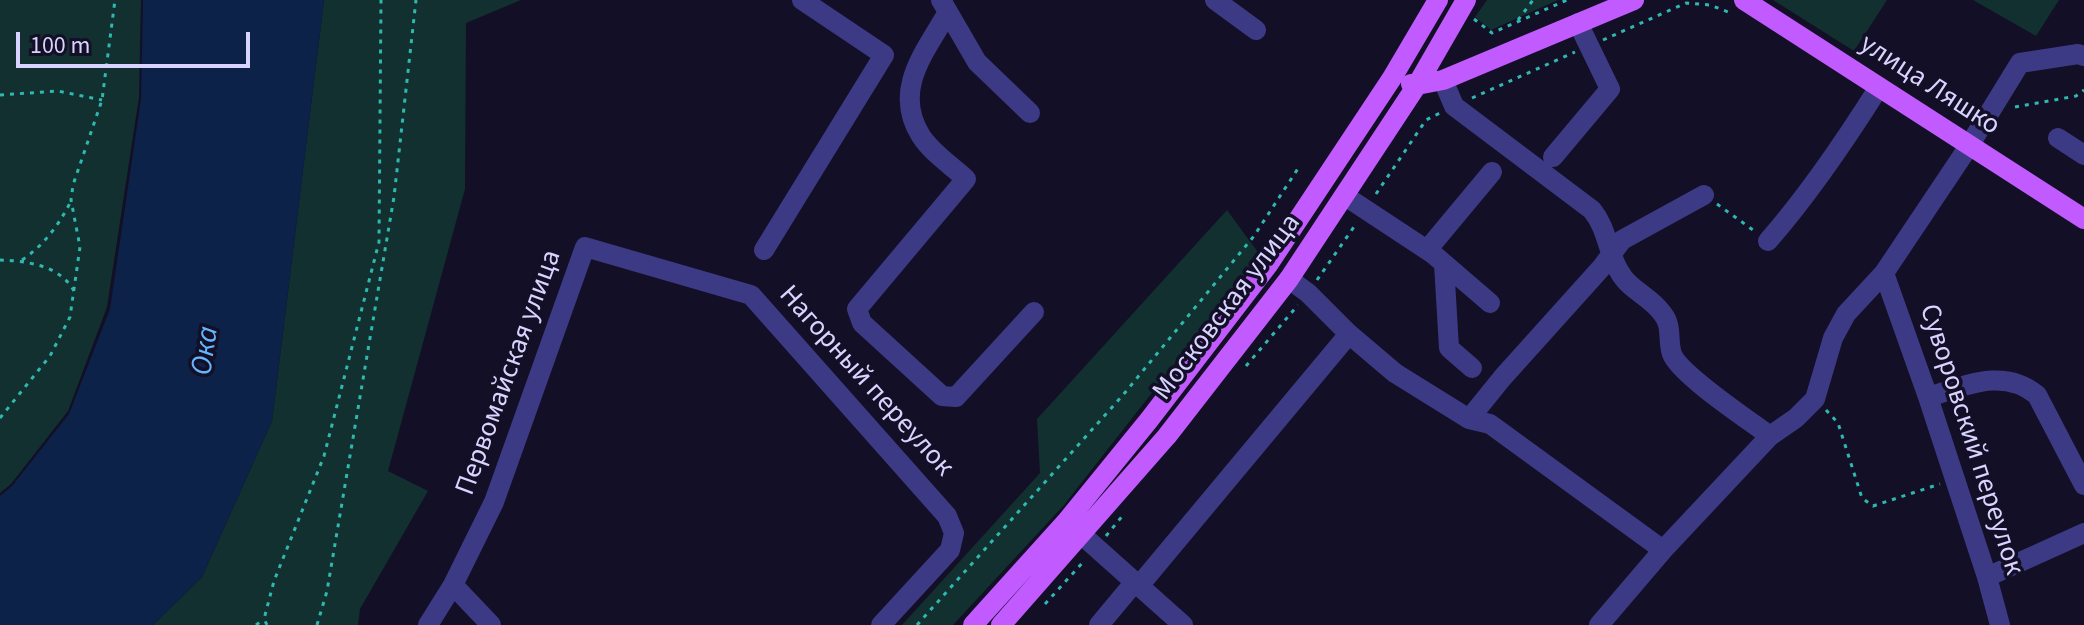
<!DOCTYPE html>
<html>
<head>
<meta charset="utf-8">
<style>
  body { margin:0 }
  #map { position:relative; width:2084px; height:625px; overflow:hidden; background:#130f26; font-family:"Source Sans 3",sans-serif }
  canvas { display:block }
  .scale { position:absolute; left:16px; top:32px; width:234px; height:36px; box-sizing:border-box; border:4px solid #d9d4ff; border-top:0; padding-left:10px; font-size:24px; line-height:28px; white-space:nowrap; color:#d9d4ff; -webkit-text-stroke:6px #130f26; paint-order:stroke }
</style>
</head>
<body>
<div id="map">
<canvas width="2084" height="625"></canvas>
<div class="scale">100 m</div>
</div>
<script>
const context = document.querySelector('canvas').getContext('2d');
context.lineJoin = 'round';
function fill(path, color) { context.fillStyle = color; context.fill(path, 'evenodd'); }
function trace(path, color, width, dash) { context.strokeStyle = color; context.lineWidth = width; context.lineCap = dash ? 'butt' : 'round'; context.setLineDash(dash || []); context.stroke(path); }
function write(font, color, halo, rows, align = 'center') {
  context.font = font + ' "Source Sans 3",sans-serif'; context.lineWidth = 7; context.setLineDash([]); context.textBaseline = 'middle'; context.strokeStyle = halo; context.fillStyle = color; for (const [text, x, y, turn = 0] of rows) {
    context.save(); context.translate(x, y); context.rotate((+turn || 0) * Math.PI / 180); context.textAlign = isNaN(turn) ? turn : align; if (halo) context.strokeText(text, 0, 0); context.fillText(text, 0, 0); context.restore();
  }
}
const green = new Path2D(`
  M 0,0 L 141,0 L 139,97 L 107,307 L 68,411 L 11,484 L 0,493 Z
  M 324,0 L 521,0 L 466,23 L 465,189 L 388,471 L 428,491 L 360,609 L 358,625 L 153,625 L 202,577 L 272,421 Z
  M 1487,0 L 1558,0 L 1491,30 L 1475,17 Z
  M 1773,0 L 1887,0 L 1854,51 Z
  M 1973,0 L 2059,0 L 2036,36 Z
  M 1227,210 L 1260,255 L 1064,505 L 953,625 L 902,625 L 1040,473 L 1037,419 Z`);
const water = new Path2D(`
  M 143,0 L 324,0 L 272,421 L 202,577 L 153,625 L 0,625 L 0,496 L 12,486 L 69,414 L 110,309 L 141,99 Z`);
const path = new Path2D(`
  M 1474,19 L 1492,33 L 1567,0
  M 1518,20 L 1533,0
  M 1603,40 L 1686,3 L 1710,5 L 1731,13
  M 0,95 L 58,91 L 102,100
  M 1472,98 L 1575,52
  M 2015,107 L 2076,96 L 2084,90
  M 1376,194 L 1426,120 L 1440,113
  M 1717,204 L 1753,230
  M 0,260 C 26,261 60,265 74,291
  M 22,260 C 44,245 58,226 70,203
  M 1317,280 L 1356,224
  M 1246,366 L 1298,305
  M 1826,410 L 1838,423 L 1862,498 L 1873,506 L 1940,484
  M 0,418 L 50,356 L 70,317 L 80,247 L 71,200 L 73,185 L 102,100 L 115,0
  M 1106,536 L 1124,514
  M 1045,604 L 1085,560
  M 256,625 L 264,619
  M 267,625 L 264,619 L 274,581 L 324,456 L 379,242 L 381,0
  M 317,625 L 327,591 L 394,197 L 416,0
  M 917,625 L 1123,395 L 1254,236 L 1299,167`);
const minor = new Path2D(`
  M 941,0 L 977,62 L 1030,113
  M 1215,0 L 1256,30
  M 948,12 C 925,52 892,90 921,136 C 931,152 952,166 966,179 L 857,309 L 862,323 L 942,396 L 956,397 L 1034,312
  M 1443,80 L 1454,106 L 1592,210 C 1607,228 1607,250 1619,271 C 1629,290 1650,296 1662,313 C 1673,326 1667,339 1672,354 C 1680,375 1749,420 1770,436
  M 2058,138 L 2084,155
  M 1553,157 L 1610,89 L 1578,23
  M 1345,196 L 1433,254 L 1490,303
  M 1768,241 C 1810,193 1845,141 1879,87
  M 764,250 L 884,55 L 802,0
  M 1427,250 L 1492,172
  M 1444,264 L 1449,348 L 1472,368
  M 1884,273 L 1928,397 L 1987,577 L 2000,625
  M 1289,279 L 1308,293 L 1349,334 L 1395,373 L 1469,419 L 1490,424 L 1663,550
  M 1928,397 C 1965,386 2003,367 2037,395 L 2084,485
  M 1469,419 L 1503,377 L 1602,267 L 1622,240 L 1704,195
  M 1082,535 L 1183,625
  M 1987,577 L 2084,533
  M 453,585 L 491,625
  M 1138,587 L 1349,334
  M 428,625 L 453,585 L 494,502 L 585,247 L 751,295 L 947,516 L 954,533 L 950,550 L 881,625
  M 1099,625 L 1134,583
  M 1599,625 L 1663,550 L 1770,436 L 1796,418 L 1815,399 L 1833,338 L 1846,314 L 1884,273 L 1969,146 L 2020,63 L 2078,54 L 2084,56`);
const major = new Path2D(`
  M 1744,0 L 2084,219
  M 1411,84 L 1417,85 L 1443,80 L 1634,0
  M 973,625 L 1066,522 L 1149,420 L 1268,265 L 1392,78 L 1438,0
  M 1001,625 L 1167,436 L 1289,279 L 1417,85 L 1466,0`);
const streetNames = [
  ["улица Ляшко",1929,86,33],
  ["Московская улица",1228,308,-53],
  ["Первомайская улица",510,373,-70],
  ["Нагорный переулок",865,382,48],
  ["Суворовский переулок",1970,440,72]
];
const waterNames = [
  ["Ока",207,351,-82]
];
fill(green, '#12302f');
fill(water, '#0c2248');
trace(path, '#2fb8b0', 3, [4, 6]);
trace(minor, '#3d3a85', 20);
trace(major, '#c25bff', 20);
write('28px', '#d9d4ff', '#130f26', streetNames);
write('italic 30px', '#62b6ff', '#130f26', waterNames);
</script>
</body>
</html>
